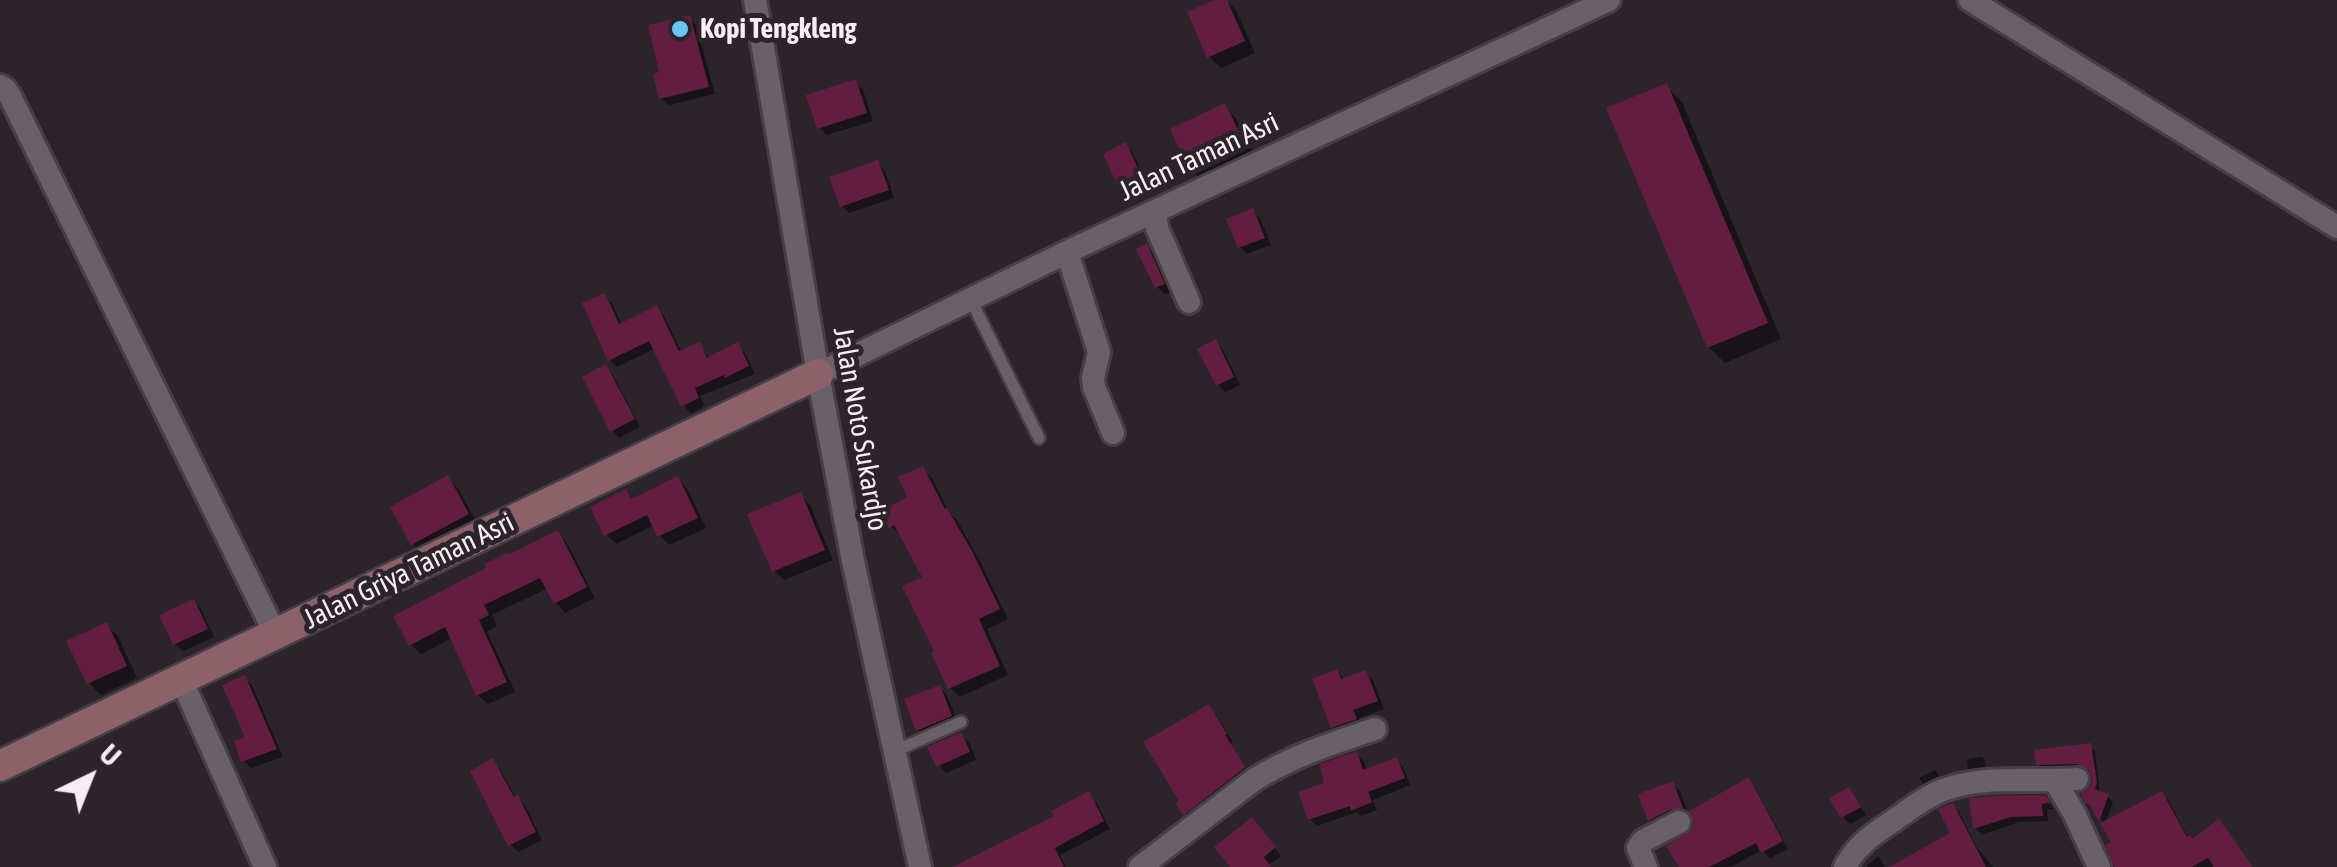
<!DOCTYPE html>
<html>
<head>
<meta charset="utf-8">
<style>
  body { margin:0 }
  #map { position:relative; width:2337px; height:867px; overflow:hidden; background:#2c242b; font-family:"Asap Condensed",sans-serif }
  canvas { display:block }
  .north { position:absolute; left:40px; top:727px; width:100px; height:100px; -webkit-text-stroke:8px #2c242b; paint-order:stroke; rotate:43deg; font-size:28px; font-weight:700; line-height:40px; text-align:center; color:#f5eff4 }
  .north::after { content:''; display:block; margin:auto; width:35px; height:45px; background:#f5eff4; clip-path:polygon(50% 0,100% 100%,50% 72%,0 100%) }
</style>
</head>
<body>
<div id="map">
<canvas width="2337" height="867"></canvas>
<div class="north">U</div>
</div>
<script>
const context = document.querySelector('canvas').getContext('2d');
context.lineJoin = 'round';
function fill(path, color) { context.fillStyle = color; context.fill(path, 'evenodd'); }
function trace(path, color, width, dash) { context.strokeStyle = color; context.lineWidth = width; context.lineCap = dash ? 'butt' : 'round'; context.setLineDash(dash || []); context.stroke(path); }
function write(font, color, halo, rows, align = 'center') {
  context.font = font + ' "Asap Condensed",sans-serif'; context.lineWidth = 10; context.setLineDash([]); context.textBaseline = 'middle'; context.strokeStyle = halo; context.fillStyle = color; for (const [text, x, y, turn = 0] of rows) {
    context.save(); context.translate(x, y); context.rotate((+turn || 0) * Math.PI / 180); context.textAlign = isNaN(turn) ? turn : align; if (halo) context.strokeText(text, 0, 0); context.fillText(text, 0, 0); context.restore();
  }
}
const shadow = new Path2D(`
  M 1220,0 L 1226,0 L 1236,10 L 1255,53 L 1221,68 L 1209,56 Z
  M 689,18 L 696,25 L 715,94 L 669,105 L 661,98 L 662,74 Z
  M 855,82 L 863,90 L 873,121 L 827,135 L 819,128 Z
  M 1666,86 L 1682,102 L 1781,339 L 1725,363 L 1709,347 Z
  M 1224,106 L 1236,118 L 1256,158 L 1204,183 L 1192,171 L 1173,130 Z
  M 1126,145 L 1133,153 L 1146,180 L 1126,190 L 1119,182 Z
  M 878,163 L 885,171 L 894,198 L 849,213 L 842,206 Z
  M 1252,211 L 1260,218 L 1271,245 L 1247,254 L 1240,247 Z
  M 1147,246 L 1154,254 L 1171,292 L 1165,294 L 1157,287 Z
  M 604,296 L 612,303 L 622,325 L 657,308 L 664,316 L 682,353 L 699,345 L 710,359 L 737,345 L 745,353 L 755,374 L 700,396 L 705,406 L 691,413 L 683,405 L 656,348 L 617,367 L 610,360 Z
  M 1215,342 L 1223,350 L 1240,385 L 1225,392 L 1218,384 Z
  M 606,367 L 613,375 L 640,427 L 619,438 L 612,430 Z
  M 922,469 L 932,478 L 950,514 L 957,520 L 981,563 L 1008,619 L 987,629 L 1008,675 L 960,697 L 950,688 L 937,653 L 925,578 L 901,536 L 891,526 L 910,498 Z
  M 448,478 L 459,490 L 479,526 L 424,556 L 413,544 Z
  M 678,479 L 688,490 L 706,528 L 669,545 L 659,535 L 654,525 L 616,544 L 606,534 L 625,492 L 634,501 Z
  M 800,495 L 810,505 L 833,560 L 784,580 L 774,571 Z
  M 558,533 L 567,543 L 595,598 L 565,613 L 556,603 L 548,588 L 492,615 L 497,626 L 487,631 L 515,692 L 488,704 L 478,695 L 452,638 L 421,654 L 411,645 L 508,558 Z
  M 194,602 L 201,609 L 214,637 L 183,651 L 175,644 Z
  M 106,625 L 118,636 L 137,678 L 101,695 L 89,683 Z
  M 1337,672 L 1345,680 L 1365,673 L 1373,680 L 1384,709 L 1359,718 L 1363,727 L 1341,734 L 1333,727 Z
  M 245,678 L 252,685 L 283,757 L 251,768 L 243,760 L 249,738 Z
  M 940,688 L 947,695 L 958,723 L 926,737 L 918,730 L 907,701 Z
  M 1208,707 L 1216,715 L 1233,742 L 1231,744 L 1252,776 L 1192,821 L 1185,814 Z
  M 961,735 L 969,742 L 976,760 L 946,773 L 939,765 Z
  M 2090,746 L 2095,751 L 2100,794 L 2108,797 L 2113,802 L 2106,823 L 2162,794 L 2168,800 L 2189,839 L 2252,867 L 2116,867 L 2114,843 L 2095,808 L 2093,773 L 2085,769 L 2044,770 L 2039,764 Z
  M 1357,754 L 1364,761 L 1367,771 L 1396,760 L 1403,767 L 1410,785 L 1373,800 L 1377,810 L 1361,816 L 1357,812 L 1317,826 L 1310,819 Z
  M 1982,757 L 1985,760 L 1986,769 L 1971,771 L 1968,768 L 1967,759 Z
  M 492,761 L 500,769 L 516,798 L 525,805 L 542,840 L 518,852 L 510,844 Z
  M 1935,770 L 1941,779 L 1925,787 L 1919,778 Z
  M 1748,780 L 1755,787 L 1788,849 L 1770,858 L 1762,850 L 1731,867 L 1682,867 L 1697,821 L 1693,815 L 1680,815 L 1658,827 L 1650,820 L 1641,795 L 1672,784 L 1680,791 L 1689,814 Z
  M 1849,790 L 1866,815 L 1850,824 L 1843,817 Z
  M 1088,795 L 1096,802 L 1110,829 L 1060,855 L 1066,867 L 980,867 L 1057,818 Z
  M 2045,798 L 2054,809 L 2047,809 L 2048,821 L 2019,822 L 1982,835 L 1976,828 L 1972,801 Z
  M 1953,806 L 1959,812 L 1976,846 L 1993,867 L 1894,867 L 1953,834 Z
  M 1259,828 L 1281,856 L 1269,865 L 1270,867 L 1232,867 Z
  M 1878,856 L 1885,867 L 1867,867 L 1867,866 Z`);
const building = new Path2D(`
  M 1214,0 L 1227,0 L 1245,41 L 1207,58 L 1187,12 Z
  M 690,15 L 709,87 L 659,99 L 653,74 L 659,72 L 648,25 Z
  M 856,79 L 867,113 L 817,129 L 806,95 Z
  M 1667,83 L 1768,323 L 1707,348 L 1606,108 Z
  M 1225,103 L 1246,146 L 1190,172 L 1170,129 Z
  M 1126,142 L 1140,173 L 1117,184 L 1103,154 Z
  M 878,160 L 889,190 L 840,207 L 829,177 Z
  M 1253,208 L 1265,238 L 1238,248 L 1226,219 Z
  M 1147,243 L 1165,284 L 1155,288 L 1136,249 Z
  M 605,293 L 619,324 L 657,305 L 679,351 L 700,342 L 707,358 L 738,342 L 749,366 L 725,378 L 724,375 L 695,388 L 699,398 L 681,407 L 649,341 L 608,361 L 582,303 Z
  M 1216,339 L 1234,377 L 1216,386 L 1197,349 Z
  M 606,364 L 635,419 L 610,432 L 582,377 Z
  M 923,466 L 945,509 L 947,508 L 972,551 L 1000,609 L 979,619 L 1000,666 L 948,689 L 931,653 L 934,651 L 902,586 L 922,577 L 894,525 L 889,528 L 880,511 L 907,497 L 898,477 Z
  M 448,475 L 469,514 L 411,545 L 390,507 Z
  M 678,476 L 698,518 L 657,537 L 647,515 L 604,536 L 590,507 L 626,489 L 631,499 Z
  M 801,492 L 825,550 L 772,572 L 747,514 Z
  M 558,530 L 587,587 L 554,604 L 540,578 L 484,605 L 489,615 L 479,620 L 507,682 L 476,696 L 445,627 L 409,646 L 393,616 L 486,568 L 484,564 L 507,553 L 508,555 Z
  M 194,599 L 208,629 L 173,645 L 159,615 Z
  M 107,622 L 127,666 L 87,684 L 66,641 Z
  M 1337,669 L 1341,679 L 1366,670 L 1378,701 L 1353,710 L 1357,719 L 1331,728 L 1312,679 Z
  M 245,675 L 277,749 L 241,762 L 234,741 L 245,737 L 222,685 Z
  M 940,685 L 952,716 L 916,731 L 904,699 Z
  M 1209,704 L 1227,734 L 1225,735 L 1246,767 L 1183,816 L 1175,803 L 1179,801 L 1143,742 Z
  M 962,732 L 970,752 L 936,767 L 927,747 Z
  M 2091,743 L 2097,782 L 2095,789 L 2109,794 L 2099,822 L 2090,805 L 2085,803 L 2080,793 L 2086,791 L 2091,785 L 2092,777 L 2089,770 L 2077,764 L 2036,765 L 2034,750 Z
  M 1357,751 L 1363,770 L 1397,757 L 1405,778 L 1368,792 L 1372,802 L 1351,811 L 1350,806 L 1308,820 L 1298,792 L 1324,783 L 1320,764 Z
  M 493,758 L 514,797 L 518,795 L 536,832 L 508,846 L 470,771 Z
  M 1749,777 L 1783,841 L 1761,853 L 1756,843 L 1709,867 L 1679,867 L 1666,846 L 1691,831 L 1694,822 L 1689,811 Z
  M 1673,781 L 1683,808 L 1672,809 L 1648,821 L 1638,794 Z
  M 1849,787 L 1861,807 L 1841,818 L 1829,798 Z
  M 1089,791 L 1104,821 L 1055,848 L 1064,867 L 953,867 L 1054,816 L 1051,811 Z
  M 2162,791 L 2187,837 L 2190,835 L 2192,839 L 2219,819 L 2253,867 L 2214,867 L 2208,858 L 2192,867 L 2114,867 L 2105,845 L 2111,842 L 2100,823 Z
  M 2046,795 L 2051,803 L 2042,804 L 2043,816 L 2011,817 L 1973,829 L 1969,798 L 1993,796 Z
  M 1953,803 L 1986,867 L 1889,867 L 1950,833 L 1938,809 Z
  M 1252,817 L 1276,847 L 1264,857 L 1271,867 L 1230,867 L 1214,847 Z`);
const lane = new Path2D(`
  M 971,300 L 1039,438
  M 895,751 L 961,722`);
const street = new Path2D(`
  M 755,0 L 818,374 L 853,561 L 920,867
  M 1970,0 L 2337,227
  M 0,86 L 5,89 L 10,96 L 276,635
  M 1155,211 L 1157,228 L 1189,302
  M 1067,252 L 1099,352 L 1093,378 L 1094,387 L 1113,433
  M 818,374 L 1067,252 L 1609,0
  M 181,679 L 265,867
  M 2055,781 L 2074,813 L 2099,867
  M 1140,867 L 1254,780 C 1292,756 1333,743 1375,729
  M 1646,867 L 1638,848 L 1643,841 L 1679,822
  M 1845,867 C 1856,845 1876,832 1896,819 C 1911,808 1926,797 1943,790 C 1986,774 2032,783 2077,779`);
const secondary = new Path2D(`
  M 0,766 L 818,374`);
const markers = [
  [680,29,10,"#69c3f1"]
];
const poiNames = [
  ["Kopi Tengkleng",700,29]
];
const streetNames = [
  ["Jalan Taman Asri",1199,157,-25],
  ["Jalan Noto Sukardjo",860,429,80],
  ["Jalan Griya Taman Asri",409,571,-26]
];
fill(shadow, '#0007');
fill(building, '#631d41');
trace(lane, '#463f44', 16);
trace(street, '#463f44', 28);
trace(secondary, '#463f44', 35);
trace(lane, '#696068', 11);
trace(street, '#696068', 22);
trace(secondary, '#8c626a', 30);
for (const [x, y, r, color] of markers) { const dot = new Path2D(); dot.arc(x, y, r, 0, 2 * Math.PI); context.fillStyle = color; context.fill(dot); trace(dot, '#2c242b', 4); }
write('bold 28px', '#f5eff4', '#2c242b', poiNames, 'left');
write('28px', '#f5eff4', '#2c242b', streetNames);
</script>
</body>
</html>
